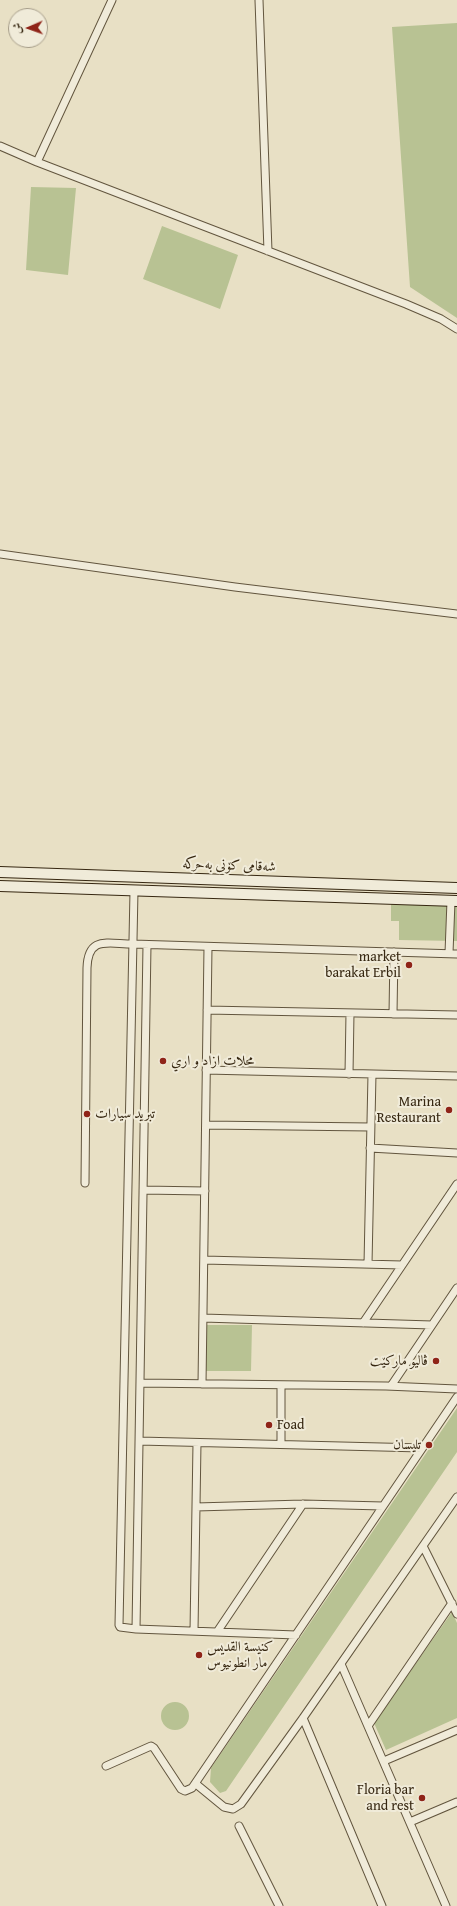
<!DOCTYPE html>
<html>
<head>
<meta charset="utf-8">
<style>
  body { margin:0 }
  #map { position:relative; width:457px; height:1906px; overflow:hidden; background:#e8e0c5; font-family:"Gentium Book Plus",Amiri,serif }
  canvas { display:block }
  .north { position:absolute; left:8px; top:8px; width:40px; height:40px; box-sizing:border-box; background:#f0ebd9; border:1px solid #a69d89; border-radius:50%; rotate:268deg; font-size:11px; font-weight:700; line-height:16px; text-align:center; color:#362711 }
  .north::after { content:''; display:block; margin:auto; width:14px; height:18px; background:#8f2418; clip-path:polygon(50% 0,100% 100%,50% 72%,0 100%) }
</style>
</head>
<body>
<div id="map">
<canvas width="457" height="1906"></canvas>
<div class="north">ش</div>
</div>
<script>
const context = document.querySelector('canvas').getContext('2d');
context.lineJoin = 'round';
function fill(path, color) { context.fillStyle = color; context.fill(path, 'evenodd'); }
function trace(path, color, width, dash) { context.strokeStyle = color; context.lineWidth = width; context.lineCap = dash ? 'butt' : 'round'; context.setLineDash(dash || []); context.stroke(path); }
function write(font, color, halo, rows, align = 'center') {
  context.font = font + ' "Gentium Book Plus",Amiri,serif'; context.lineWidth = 4; context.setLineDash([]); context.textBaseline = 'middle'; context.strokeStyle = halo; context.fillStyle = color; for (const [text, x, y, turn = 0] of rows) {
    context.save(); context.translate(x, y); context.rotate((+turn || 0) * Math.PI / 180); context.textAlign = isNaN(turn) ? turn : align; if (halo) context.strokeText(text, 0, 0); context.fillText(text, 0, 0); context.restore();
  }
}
const green = new Path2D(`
  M 457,23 L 457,318 L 410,287 L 392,27 Z
  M 31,187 L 76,188 L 68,275 L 26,270 Z
  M 162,226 L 238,255 L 220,309 L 143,279 Z
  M 391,903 L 457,905 L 457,941 L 399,940 L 399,921 L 391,921 Z
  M 205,1325 L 252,1325 L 251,1371 L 205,1371 Z
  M 457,1408 L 457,1452 L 226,1791 L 220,1793 L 210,1782 L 211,1768 Z
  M 452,1612 L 457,1623 L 457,1718 L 386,1750 L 374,1723 Z
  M161 1716a14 14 0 1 1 28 0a14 14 0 1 1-28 0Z`);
const street = new Path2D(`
  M 259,0 L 268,251
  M 0,146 L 37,162 L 406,304 L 441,319 L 457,329
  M 37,162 L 112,0
  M 0,554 L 235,587 L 457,614
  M 134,891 L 119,1625 L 120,1627 L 136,1629 L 296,1635
  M 449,953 L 451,901
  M 207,1010 L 457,1015
  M 393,1014 L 394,952
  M 206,1070 L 457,1076
  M 349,1074 L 350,1013
  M 206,1125 L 370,1127
  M 370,1148 L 457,1153
  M 85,1183 L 87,968 C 88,935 108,944 133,944 L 457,954
  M 143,1190 L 205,1191
  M 204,1260 L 402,1265
  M 368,1264 L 372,1074
  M 203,1318 L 432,1325
  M 363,1323 L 457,1184
  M 140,1383 L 386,1386 L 457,1389
  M 202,1384 L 208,947
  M 391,1386 L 457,1288
  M 139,1441 L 422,1448
  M 281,1444 L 281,1385
  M 196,1507 L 303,1504 L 383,1506
  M 423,1546 L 457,1614
  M 136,1629 L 147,945
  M 194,1631 L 197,1443
  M 217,1632 L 303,1504
  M 341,1664 L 446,1906
  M 303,1718 L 382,1906
  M 368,1726 L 452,1603
  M 384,1761 L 457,1730
  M 106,1766 L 151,1746 L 154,1748 L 181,1789 L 185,1791 L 192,1788 L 457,1397
  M 196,1784 L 224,1807 L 233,1809 L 241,1804 L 303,1718 L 457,1497
  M 410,1822 L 457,1802
  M 239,1826 L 279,1906`);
const secondary = new Path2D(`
  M 0,872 L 457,888
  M 0,886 L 457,901`);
const markers = [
  [409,965,4,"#8f2418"],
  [163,1061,4,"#8f2418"],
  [449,1110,4,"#8f2418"],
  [87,1114,4,"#8f2418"],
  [436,1361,4,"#8f2418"],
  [269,1425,4,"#8f2418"],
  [429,1445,4,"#8f2418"],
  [199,1655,4,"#8f2418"],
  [422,1798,4,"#8f2418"]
];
const streetNames = [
  ["شەقامی کۆنی بەحرکە",229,866,2]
];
const poiNames = [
  ["market",401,957],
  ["barakat Erbil",401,973],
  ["محلات ازاد و اري",171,1061,"left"],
  ["Marina",441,1102],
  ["Restaurant",441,1118],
  ["تبريد سيارات",95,1114,"left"],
  ["ڤالیو مارکێت",428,1361],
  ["Foad",277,1425,"left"],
  ["تليسان",421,1445],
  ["كنيسة القديس",207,1647,"left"],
  ["مار انطونيوس",207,1663,"left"],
  ["Floria bar",414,1790],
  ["and rest",414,1806]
];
fill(green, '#b8c293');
trace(street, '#62553e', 9);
trace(secondary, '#362711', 12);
trace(street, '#f0ebd9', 7);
trace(secondary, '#f0ebd9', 10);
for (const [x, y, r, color] of markers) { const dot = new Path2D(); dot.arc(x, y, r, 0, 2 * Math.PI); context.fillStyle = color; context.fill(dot); trace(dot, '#f0ebd9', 1.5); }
write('14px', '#362711', '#f0ebd9', streetNames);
write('14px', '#362711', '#f0ebd9', poiNames, 'right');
</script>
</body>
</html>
